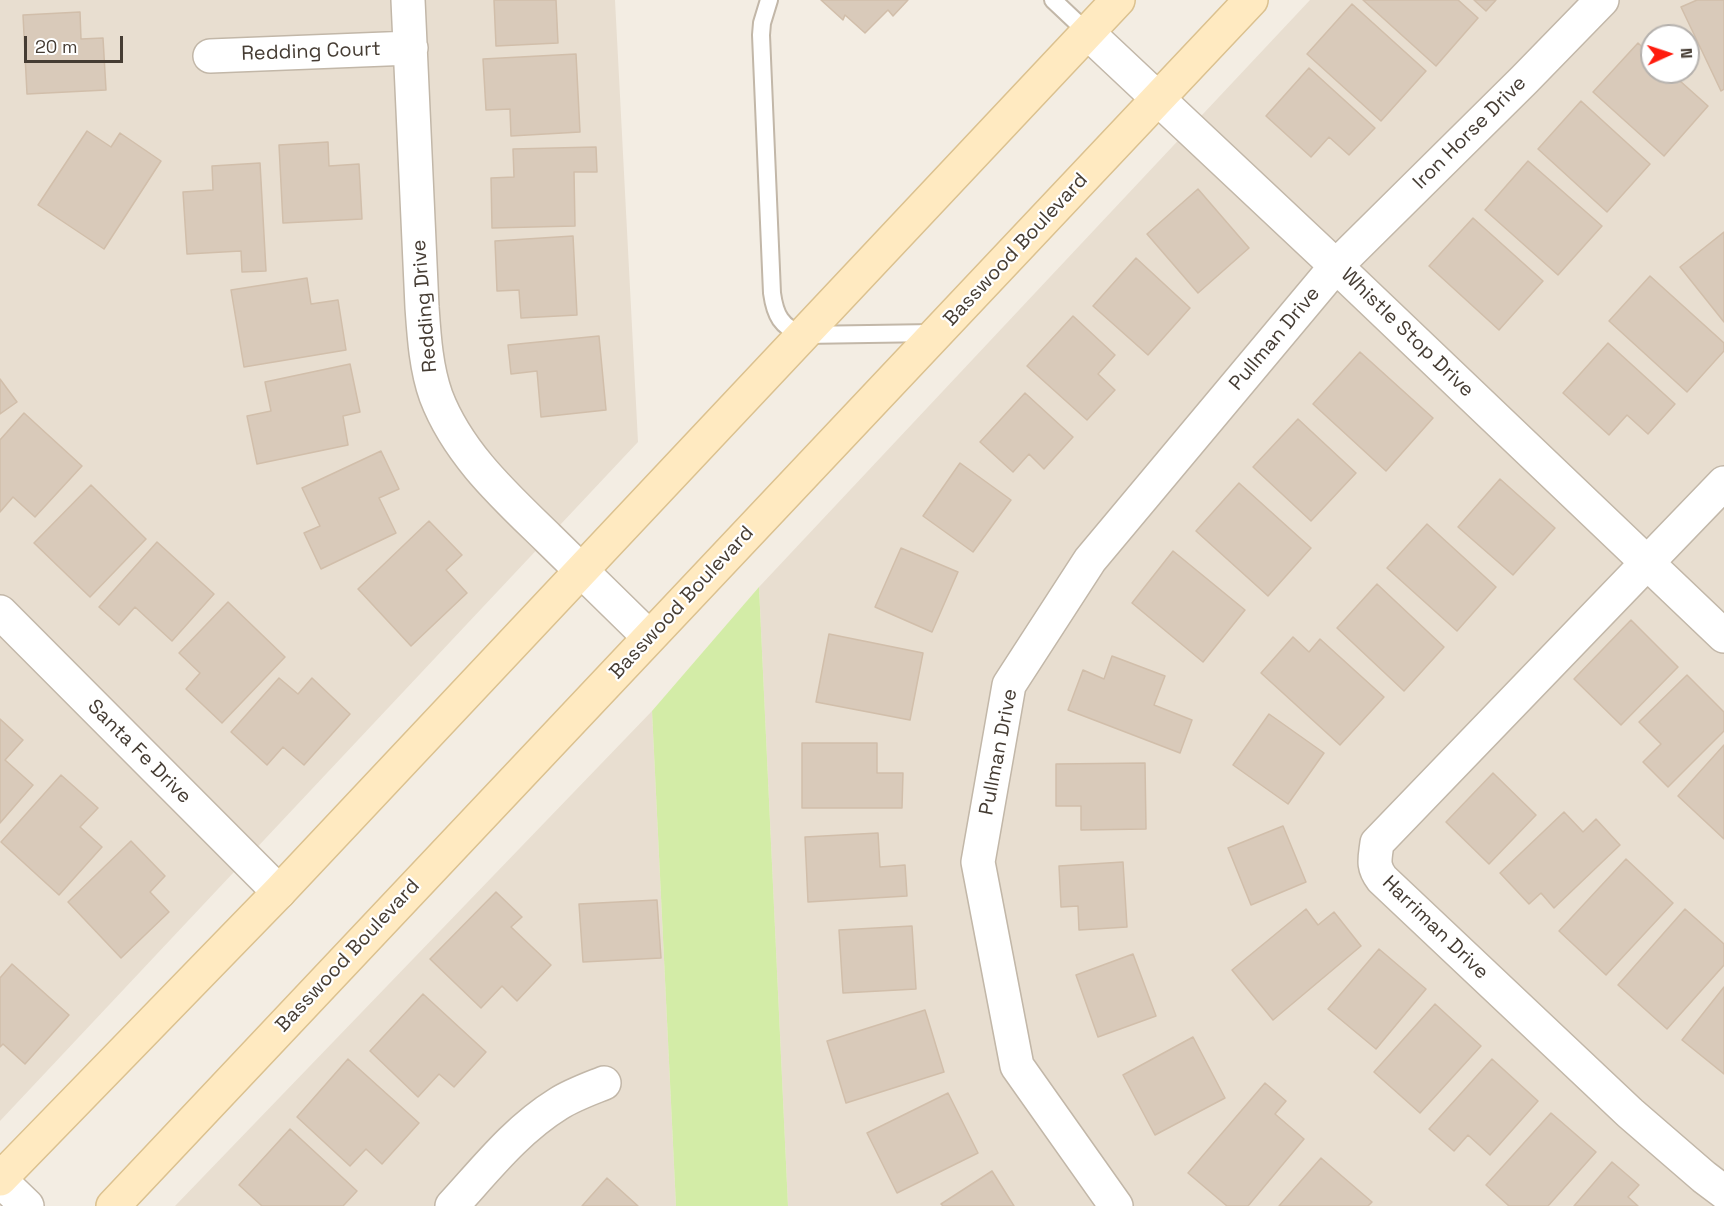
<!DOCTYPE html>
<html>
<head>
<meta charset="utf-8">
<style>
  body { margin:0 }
  #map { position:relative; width:1724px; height:1206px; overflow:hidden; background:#f3ede3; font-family:"Space Grotesk",sans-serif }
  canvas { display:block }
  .north { position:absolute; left:1640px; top:24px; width:60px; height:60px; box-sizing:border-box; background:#fff; border:2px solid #b5b1ad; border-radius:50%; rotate:87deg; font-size:16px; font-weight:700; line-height:24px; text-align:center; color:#453c33 }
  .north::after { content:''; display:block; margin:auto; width:21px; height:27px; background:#ff1c0e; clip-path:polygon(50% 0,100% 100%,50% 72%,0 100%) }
  .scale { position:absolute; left:24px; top:36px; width:99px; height:27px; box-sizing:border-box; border:3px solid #453c33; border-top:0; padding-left:8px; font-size:18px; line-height:21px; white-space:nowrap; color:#453c33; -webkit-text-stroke:4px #fff; paint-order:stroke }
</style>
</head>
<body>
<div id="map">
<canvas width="1724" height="1206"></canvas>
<div class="north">N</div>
<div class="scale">20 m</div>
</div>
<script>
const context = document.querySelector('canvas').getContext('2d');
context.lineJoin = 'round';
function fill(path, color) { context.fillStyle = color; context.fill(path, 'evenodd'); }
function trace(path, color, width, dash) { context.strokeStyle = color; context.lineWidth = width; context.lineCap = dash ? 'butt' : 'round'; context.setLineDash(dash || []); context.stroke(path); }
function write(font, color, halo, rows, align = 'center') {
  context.font = font + ' "Space Grotesk",sans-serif'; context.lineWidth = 4.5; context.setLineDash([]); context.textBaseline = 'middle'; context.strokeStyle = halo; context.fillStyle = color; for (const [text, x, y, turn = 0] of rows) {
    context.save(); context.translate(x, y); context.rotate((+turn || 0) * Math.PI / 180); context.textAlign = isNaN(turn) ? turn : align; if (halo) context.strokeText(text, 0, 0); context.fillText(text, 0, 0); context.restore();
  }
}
const residential = new Path2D(`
  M 0,0 L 615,0 L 638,442 L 0,1121 Z
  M 1310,0 L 1724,0 L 1724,1206 L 788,1206 L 759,587 ZM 1652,36 L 1688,36 L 1688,72 L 1652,72 Z
  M 652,711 L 676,1206 L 175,1206 Z`);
const green = new Path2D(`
  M 759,587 L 788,1206 L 676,1206 L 652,711 Z`);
const building = new Path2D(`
  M 494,0 L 556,0 L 558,43 L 496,46 Z
  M 821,0 L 908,0 L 893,16 L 888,10 L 865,33 L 845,15 L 843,20 Z
  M 1363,0 L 1458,0 L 1478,18 L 1436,66 Z
  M 1474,0 L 1496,0 L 1486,11 Z
  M 1697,0 L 1724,0 L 1724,89 L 1721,91 L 1681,7 Z
  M 1352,4 L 1426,71 L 1381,121 L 1307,54 Z
  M 80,12 L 81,39 L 103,38 L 106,90 L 27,94 L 23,15 Z
  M 1638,43 L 1652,56 L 1652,72 L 1670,72 L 1708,106 L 1664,156 L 1593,92 Z
  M 576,54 L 580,132 L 511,136 L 510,109 L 486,110 L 483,59 Z
  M 1309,68 L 1375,128 L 1349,155 L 1329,137 L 1311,157 L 1266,116 Z
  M 1581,101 L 1650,164 L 1607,212 L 1538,149 Z
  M 87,131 L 111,147 L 120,133 L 161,161 L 104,249 L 38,205 Z
  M 328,142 L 329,166 L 359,164 L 362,219 L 283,223 L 279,145 Z
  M 596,147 L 597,172 L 574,172 L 575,226 L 492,228 L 491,178 L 514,177 L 513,149 Z
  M 1528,161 L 1602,226 L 1558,275 L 1485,210 Z
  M 260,163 L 266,271 L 242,272 L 241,251 L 187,254 L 183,192 L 213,190 L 212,166 Z
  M 1198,189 L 1249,248 L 1198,293 L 1147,234 Z
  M 1473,218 L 1543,281 L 1499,330 L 1429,266 Z
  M 1724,232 L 1724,322 L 1680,267 Z
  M 573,236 L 577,315 L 521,318 L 519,290 L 497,291 L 495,241 Z
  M 1136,258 L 1190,308 L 1148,355 L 1093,306 Z
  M 1650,276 L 1724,343 L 1724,351 L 1687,392 L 1609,321 Z
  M 307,278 L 311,304 L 338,300 L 346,350 L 244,367 L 231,290 Z
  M 1073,316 L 1115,355 L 1098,374 L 1115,390 L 1087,420 L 1027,366 Z
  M 599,336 L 606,410 L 541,417 L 537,371 L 511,374 L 508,345 Z
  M 1608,343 L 1675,404 L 1648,434 L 1627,415 L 1609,435 L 1563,393 Z
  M 1360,352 L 1433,418 L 1386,471 L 1313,404 Z
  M 350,364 L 360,412 L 343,416 L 348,445 L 257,464 L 247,416 L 271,411 L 265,382 Z
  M 0,379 L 17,402 L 0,414 Z
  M 1025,393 L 1073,437 L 1044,469 L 1029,454 L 1013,472 L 980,442 Z
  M 24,413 L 82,466 L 35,517 L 13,497 L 0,512 L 0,440 Z
  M 1298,419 L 1356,473 L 1311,521 L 1253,467 Z
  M 381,451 L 399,489 L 379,498 L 396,533 L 321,569 L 304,533 L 320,526 L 302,488 Z
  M 960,463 L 1011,500 L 973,552 L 923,516 Z
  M 1500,479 L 1555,528 L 1513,575 L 1458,527 Z
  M 1239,483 L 1311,548 L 1268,596 L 1196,531 Z
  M 91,485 L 146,539 L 90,597 L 34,543 Z
  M 429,521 L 462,555 L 446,570 L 467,593 L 411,646 L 358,589 Z
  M 1427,524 L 1496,587 L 1457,631 L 1387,568 Z
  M 157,542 L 214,594 L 172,641 L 135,607 L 119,625 L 99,607 Z
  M 901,548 L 958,572 L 932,632 L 875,607 Z
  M 1173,551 L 1245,610 L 1203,662 L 1132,603 Z
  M 1377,584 L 1444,647 L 1404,691 L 1337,628 Z
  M 228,602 L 285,657 L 222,723 L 186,689 L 200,673 L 179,653 Z
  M 1631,620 L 1678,667 L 1621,725 L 1574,679 Z
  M 829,634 L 923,653 L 910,720 L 816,702 Z
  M 1293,637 L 1309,652 L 1320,639 L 1384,697 L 1340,745 L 1261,673 Z
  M 1112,656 L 1165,676 L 1154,705 L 1192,720 L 1180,753 L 1068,710 L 1083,670 L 1104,679 Z
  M 1687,675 L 1724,712 L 1724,731 L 1668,787 L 1643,762 L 1661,744 L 1639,722 Z
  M 279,678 L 298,694 L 312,678 L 350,714 L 304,765 L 283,747 L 267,765 L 231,732 Z
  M 1269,714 L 1324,753 L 1288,804 L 1233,765 Z
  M 0,719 L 23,740 L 5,760 L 33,785 L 0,823 Z
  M 802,743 L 877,743 L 877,773 L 903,773 L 902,808 L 802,808 Z
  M 1724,745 L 1724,839 L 1678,796 Z
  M 1145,763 L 1146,829 L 1081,830 L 1081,806 L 1056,806 L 1056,764 Z
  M 1493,773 L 1536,815 L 1489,864 L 1446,822 Z
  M 61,775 L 98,808 L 80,827 L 102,847 L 59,895 L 1,842 Z
  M 1564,812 L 1583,832 L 1596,819 L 1620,845 L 1554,908 L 1541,893 L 1529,904 L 1500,873 Z
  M 1283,826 L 1306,882 L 1251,905 L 1228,848 Z
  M 878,833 L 880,867 L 905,865 L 907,896 L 808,902 L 805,837 Z
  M 131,841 L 165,876 L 150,892 L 169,912 L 121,958 L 68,902 Z
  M 1626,859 L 1673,903 L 1606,975 L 1559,931 Z
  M 1123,862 L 1127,927 L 1079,930 L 1078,906 L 1061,907 L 1059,866 Z
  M 496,892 L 522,917 L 511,927 L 551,965 L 517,1001 L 502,986 L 481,1008 L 430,959 Z
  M 657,900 L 661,958 L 583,962 L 579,904 Z
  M 1306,909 L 1318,925 L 1334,912 L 1361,946 L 1273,1020 L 1232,970 Z
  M 1685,909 L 1724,944 L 1724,965 L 1667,1029 L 1618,985 Z
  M 912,926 L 916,989 L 843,993 L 839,930 Z
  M 1379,949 L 1426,989 L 1376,1049 L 1328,1009 Z
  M 1133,954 L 1156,1016 L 1098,1037 L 1076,975 Z
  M 12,964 L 69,1015 L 25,1064 L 3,1044 L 0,1047 L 0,978 Z
  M 1724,987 L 1724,1074 L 1682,1040 Z
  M 423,994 L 486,1052 L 454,1087 L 439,1074 L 418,1097 L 370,1051 Z
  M 1435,1004 L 1481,1046 L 1420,1113 L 1374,1072 Z
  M 925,1010 L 944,1072 L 846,1103 L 827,1041 Z
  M 1193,1037 L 1225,1098 L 1155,1135 L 1123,1075 Z
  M 348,1059 L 419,1123 L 382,1164 L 366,1149 L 350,1166 L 297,1117 Z
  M 1492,1059 L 1538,1101 L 1490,1155 L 1468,1135 L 1454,1151 L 1429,1129 Z
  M 1265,1083 L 1286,1101 L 1275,1114 L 1304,1139 L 1248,1206 L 1227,1206 L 1188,1173 Z
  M 948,1093 L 978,1153 L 897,1193 L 867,1133 Z
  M 1551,1113 L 1596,1152 L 1548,1206 L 1509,1206 L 1486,1185 Z
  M 290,1129 L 357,1191 L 343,1206 L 262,1206 L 239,1185 Z
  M 1321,1158 L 1372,1202 L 1368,1206 L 1279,1206 Z
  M 1612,1162 L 1639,1185 L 1628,1197 L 1638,1206 L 1574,1206 Z
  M 992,1171 L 1014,1206 L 943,1206 L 941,1204 Z
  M 607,1178 L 638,1206 L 582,1206 Z`);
const service = new Path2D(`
  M 769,0 L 762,23 L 761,35 L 772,293 C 775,315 781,327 803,335 L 934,333
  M 1053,0 L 1088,33`);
const minor = new Path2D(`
  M 408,0 L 422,307 C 424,336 426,368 436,396 C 458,454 505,496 548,538 C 582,571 615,604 649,637
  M 1088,33 L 1336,266 L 1724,636
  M 210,56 L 411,48
  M 1724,483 L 1377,843 C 1375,859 1372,866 1382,879 L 1630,1113 L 1704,1177 L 1724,1192
  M 0,612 L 279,892
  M 0,1180 L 27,1206
  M 452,1206 C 485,1170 516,1130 558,1104 C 572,1095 589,1089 604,1083
  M 1116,1206 L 1017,1066 L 978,862 L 1009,685 L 1090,560 L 1336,266 L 1524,80 L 1602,0`);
const secondary = new Path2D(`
  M 0,1179 L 279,892 L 1118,0
  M 113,1206 L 1251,0`);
const streetNames = [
  ["Redding Court",311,52,-2],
  ["Iron Horse Drive",1470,133,-45],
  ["Basswood Boulevard",1016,250,-47],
  ["Redding Drive",425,306,-95],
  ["Whistle Stop Drive",1407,333,44],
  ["Pullman Drive",1275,339,-50],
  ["Basswood Boulevard",682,603,-47],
  ["Santa Fe Drive",139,752,45],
  ["Pullman Drive",999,752,-79],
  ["Harriman Drive",1435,928,44],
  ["Basswood Boulevard",348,956,-47]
];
fill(residential, '#e8ded0');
fill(green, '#d3eca7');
fill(building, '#d9caba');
trace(building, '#d1beaa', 1.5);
trace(service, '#c2b7a8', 20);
trace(minor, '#c2b7a8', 36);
trace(secondary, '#dbc18f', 36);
trace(service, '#fff', 16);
trace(minor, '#fff', 33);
trace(secondary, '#ffeac1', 33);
write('20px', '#453c33', '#fff', streetNames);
</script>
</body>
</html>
